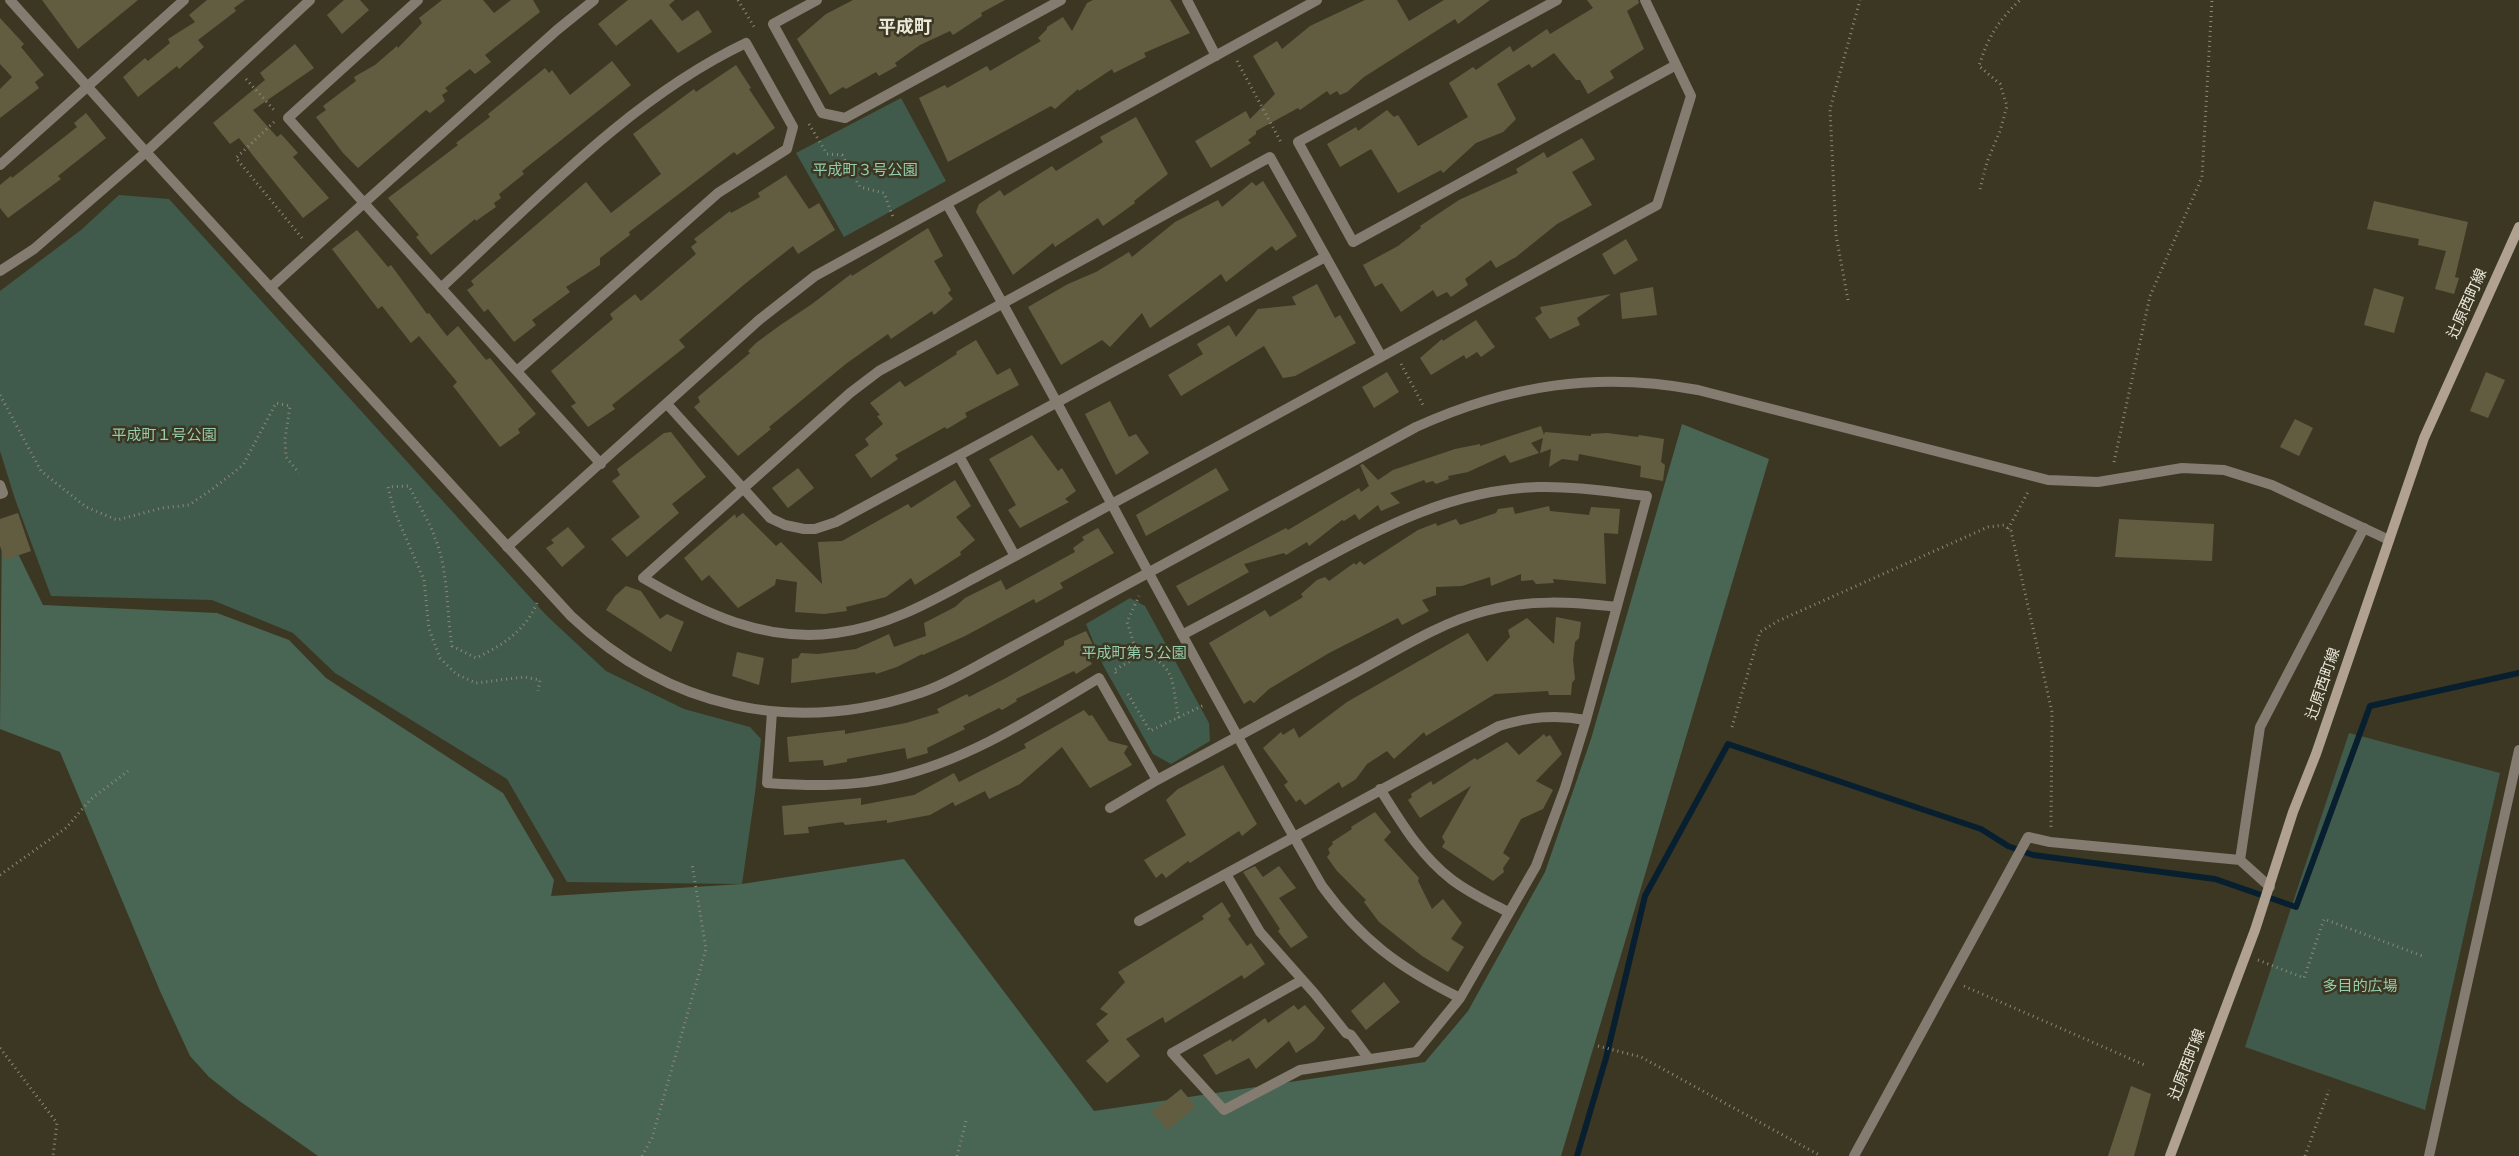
<!DOCTYPE html>
<html>
<head>
<meta charset="utf-8">
<style>
  body { margin:0 }
  canvas { display:block; background:#3b3722 }
</style>
</head>
<body>
<canvas width="2519" height="1156"></canvas>
<script>
const context = document.querySelector('canvas').getContext('2d');
context.lineJoin = 'round';
function fill(path, color) { context.fillStyle = color; context.fill(path, 'evenodd'); }
function trace(path, color, width, dash) { context.strokeStyle = color; context.lineWidth = width; context.lineCap = dash ? 'butt' : 'round'; context.setLineDash(dash || []); context.stroke(path); }
function write(font, color, halo, rows, align = 'center') {
  context.font = font + ' "Titillium Web","Noto Sans JP",sans-serif'; context.lineWidth = 5; context.setLineDash([]); context.textBaseline = 'middle'; context.strokeStyle = halo; context.fillStyle = color; for (const [text, x, y, turn = 0] of rows) {
    context.save(); context.translate(x, y); context.rotate((+turn || 0) * Math.PI / 180); context.textAlign = isNaN(turn) ? turn : align; if (halo) context.strokeText(text, 0, 0); context.fillText(text, 0, 0); context.restore();
  }
}
const green = new Path2D(`
  M 901,98 L 946,181 L 844,237 L 796,153 Z
  M 119,195 L 169,199 L 547,616 L 606,671 L 684,709 L 750,727 L 761,739 L 755,793 L 742,884 L 567,882 L 507,779 L 335,673 L 293,633 L 212,600 L 51,596 L 15,499 L 0,451 L 0,291 L 81,230 Z
  M 1130,598 L 1145,606 L 1209,723 L 1210,741 L 1171,764 L 1153,754 L 1103,665 L 1086,624 Z
  M 2349,733 L 2500,773 L 2425,1110 L 2245,1047 Z`);
const forest = new Path2D(`
  M 1682,424 L 1769,459 L 1561,1156 L 318,1156 L 238,1100 L 209,1077 L 190,1056 L 160,991 L 60,752 L 0,729 L 2,521 L 43,605 L 217,613 L 289,640 L 326,678 L 503,793 L 554,880 L 551,896 L 742,884 L 904,859 L 1094,1111 L 1425,1062 L 1468,1011 L 1545,872 L 1591,739 Z`);
const stream = new Path2D(`
  M 1577,1156 L 1606,1058 L 1645,896 L 1728,744 L 1981,829 L 2008,846 L 2033,855 L 2215,879 L 2296,907 L 2370,706 L 2519,673`);
const building = new Path2D(`
  M 42,0 L 138,0 L 78,49 Z
  M 207,0 L 245,0 L 234,8 L 236,11 L 198,40 L 204,47 L 179,69 L 177,66 L 138,97 L 123,77 L 145,58 L 148,61 L 170,43 L 168,39 L 195,22 L 189,15 Z
  M 344,0 L 360,0 L 369,10 L 342,34 L 327,15 Z
  M 442,0 L 483,0 L 494,13 L 511,0 L 533,0 L 540,12 L 485,55 L 491,62 L 475,74 L 470,69 L 445,88 L 448,91 L 442,95 L 445,101 L 430,113 L 426,110 L 358,168 L 343,153 L 316,117 L 326,110 L 323,106 L 356,81 L 354,77 L 375,65 L 397,46 L 398,48 L 422,23 L 419,18 Z
  M 628,0 L 675,0 L 669,5 L 682,21 L 698,10 L 712,32 L 678,53 L 651,19 L 616,46 L 598,24 Z
  M 853,0 L 1005,0 L 981,13 L 982,16 L 953,35 L 950,31 L 920,45 L 895,63 L 897,66 L 879,76 L 876,72 L 846,89 L 843,87 L 830,95 L 797,39 L 826,14 Z
  M 1093,0 L 1170,0 L 1190,33 L 1144,53 L 1146,57 L 1114,73 L 1112,69 L 1079,91 L 1078,89 L 1055,109 L 1051,106 L 948,162 L 919,98 L 945,85 L 947,88 L 987,66 L 990,71 L 1041,41 L 1038,38 L 1047,29 L 1047,27 L 1063,17 L 1072,31 L 1087,3 Z
  M 1365,0 L 1397,0 L 1409,21 L 1444,0 L 1490,0 L 1458,24 L 1455,19 L 1364,77 L 1347,92 L 1340,95 L 1337,91 L 1330,95 L 1327,91 L 1300,110 L 1298,108 L 1256,131 L 1256,134 L 1248,140 L 1251,143 L 1211,168 L 1195,141 L 1246,111 L 1250,119 L 1275,94 L 1253,56 L 1277,41 L 1282,49 L 1310,26 Z
  M 1587,0 L 1638,0 L 1639,3 L 1627,11 L 1644,49 L 1610,71 L 1614,78 L 1588,94 L 1580,80 L 1576,80 L 1554,53 L 1532,68 L 1529,64 L 1497,84 L 1516,119 L 1503,132 L 1476,143 L 1443,173 L 1441,170 L 1398,193 L 1371,149 L 1340,167 L 1327,144 L 1356,127 L 1358,131 L 1387,110 L 1394,117 L 1398,115 L 1418,146 L 1468,117 L 1449,83 L 1473,67 L 1476,70 L 1510,46 L 1513,52 L 1547,29 L 1550,34 L 1593,8 Z
  M 0,18 L 24,44 L 21,47 L 44,75 L 35,82 L 39,88 L 0,118 L 0,89 L 12,77 L 0,64 Z
  M 295,44 L 314,68 L 253,110 L 277,137 L 281,134 L 298,153 L 293,157 L 329,198 L 303,218 L 239,138 L 230,144 L 213,123 L 265,80 L 260,73 Z
  M 612,61 L 631,85 L 522,171 L 524,174 L 499,194 L 501,198 L 494,203 L 496,207 L 476,221 L 475,219 L 431,255 L 416,237 L 419,235 L 388,198 L 458,145 L 456,143 L 490,117 L 488,114 L 545,68 L 549,73 L 552,70 L 570,95 Z
  M 736,65 L 751,88 L 749,89 L 775,128 L 737,155 L 734,152 L 629,232 L 630,235 L 600,258 L 600,265 L 566,287 L 570,292 L 532,320 L 536,325 L 514,342 L 488,309 L 484,312 L 467,290 L 474,285 L 471,281 L 586,182 L 611,213 L 661,174 L 633,134 L 694,89 L 696,92 Z
  M 86,113 L 106,138 L 58,176 L 61,179 L 8,218 L 0,208 L 0,185 L 11,176 L 12,178 L 77,127 L 74,123 Z
  M 1136,117 L 1168,174 L 1134,201 L 1135,203 L 1103,226 L 1098,218 L 1055,247 L 1053,243 L 1013,275 L 976,212 L 979,204 L 1000,190 L 1004,196 L 1052,166 L 1056,171 L 1103,142 L 1100,137 Z
  M 1582,138 L 1595,159 L 1572,172 L 1592,205 L 1557,224 L 1516,257 L 1496,268 L 1491,260 L 1465,279 L 1468,285 L 1451,297 L 1447,292 L 1437,297 L 1433,290 L 1401,312 L 1382,283 L 1375,287 L 1363,265 L 1398,246 L 1421,228 L 1420,226 L 1459,200 L 1518,173 L 1516,169 L 1544,152 L 1547,158 Z
  M 786,175 L 809,209 L 819,203 L 835,230 L 798,254 L 793,246 L 746,283 L 679,340 L 685,347 L 612,405 L 615,409 L 588,427 L 571,406 L 576,403 L 551,371 L 613,319 L 610,314 L 635,294 L 641,301 L 696,254 L 691,247 L 697,242 L 694,239 L 730,211 L 731,213 L 760,197 L 758,193 Z
  M 1263,181 L 1297,236 L 1276,251 L 1272,246 L 1226,282 L 1221,274 L 1150,328 L 1142,313 L 1110,347 L 1102,340 L 1061,365 L 1028,307 L 1068,284 L 1096,272 L 1129,252 L 1132,257 L 1175,222 L 1218,200 L 1222,207 L 1252,182 L 1256,186 Z
  M 2374,201 L 2468,222 L 2455,277 L 2459,278 L 2454,294 L 2435,289 L 2446,251 L 2418,245 L 2419,239 L 2367,229 Z
  M 928,228 L 943,256 L 934,261 L 951,290 L 948,293 L 953,299 L 934,315 L 932,311 L 891,339 L 888,334 L 847,363 L 769,427 L 771,429 L 738,456 L 694,407 L 700,402 L 698,397 L 750,353 L 748,351 L 756,343 L 779,326 L 812,304 L 851,274 L 852,276 Z
  M 357,230 L 388,267 L 391,265 L 427,314 L 429,313 L 447,336 L 458,326 L 486,360 L 490,358 L 536,414 L 518,429 L 520,433 L 500,447 L 453,386 L 457,382 L 419,336 L 411,343 L 382,306 L 378,309 L 332,249 Z
  M 1626,239 L 1638,260 L 1614,275 L 1602,254 Z
  M 1317,284 L 1335,318 L 1340,315 L 1356,343 L 1295,376 L 1283,378 L 1264,346 L 1181,396 L 1168,375 L 1203,354 L 1197,344 L 1229,325 L 1236,337 L 1258,309 L 1296,305 L 1292,297 Z
  M 1653,287 L 1657,315 L 1622,319 L 1620,293 Z
  M 2374,288 L 2404,297 L 2394,333 L 2364,325 Z
  M 1611,294 L 1577,318 L 1580,325 L 1550,339 L 1535,318 L 1542,313 L 1540,307 Z
  M 1476,320 L 1495,347 L 1481,357 L 1477,352 L 1466,359 L 1464,355 L 1431,375 L 1420,358 L 1442,339 L 1443,341 Z
  M 976,340 L 997,375 L 1010,368 L 1019,385 L 965,413 L 967,417 L 947,429 L 945,427 L 895,455 L 898,459 L 871,478 L 855,455 L 869,445 L 865,439 L 883,424 L 877,416 L 880,415 L 870,403 L 900,381 L 905,387 L 957,354 L 956,352 Z
  M 1387,372 L 1399,392 L 1374,408 L 1362,387 Z
  M 2486,372 L 2505,380 L 2488,418 L 2470,411 Z
  M 1110,401 L 1129,437 L 1136,434 L 1149,453 L 1116,475 L 1085,414 Z
  M 2295,419 L 2313,428 L 2299,456 L 2280,447 Z
  M 1541,426 L 1544,435 L 1545,432 L 1591,436 L 1591,434 L 1607,433 L 1638,437 L 1639,435 L 1664,439 L 1661,462 L 1665,465 L 1663,481 L 1640,477 L 1641,466 L 1579,454 L 1578,461 L 1562,459 L 1549,467 L 1551,449 L 1540,453 L 1543,438 L 1531,443 L 1539,453 L 1510,463 L 1505,455 L 1468,472 L 1448,476 L 1449,479 L 1436,484 L 1433,481 L 1426,483 L 1424,480 L 1390,493 L 1400,503 L 1381,511 L 1378,505 L 1359,520 L 1355,514 L 1344,521 L 1342,520 L 1309,546 L 1307,542 L 1286,555 L 1284,553 L 1244,564 L 1249,572 L 1188,606 L 1176,586 L 1286,528 L 1288,530 L 1359,488 L 1361,492 L 1369,486 L 1360,465 L 1363,464 L 1378,480 L 1393,470 L 1455,449 L 1480,444 L 1480,446 Z
  M 671,432 L 706,477 L 672,504 L 679,513 L 627,557 L 611,539 L 640,517 L 612,481 L 620,475 L 617,469 L 664,433 Z
  M 1032,435 L 1058,471 L 1062,468 L 1076,491 L 1065,499 L 1069,502 L 1020,528 L 1008,510 L 1016,505 L 989,459 Z
  M 798,468 L 814,488 L 788,508 L 772,488 Z
  M 1216,468 L 1229,490 L 1146,536 L 1136,515 Z
  M 955,480 L 971,506 L 956,517 L 975,540 L 960,552 L 961,555 L 915,585 L 911,578 L 886,597 L 846,607 L 847,611 L 824,614 L 795,612 L 797,582 L 776,579 L 775,585 L 738,608 L 709,575 L 702,581 L 684,558 L 735,514 L 736,518 L 743,513 L 776,546 L 781,542 L 822,584 L 818,542 L 842,541 L 908,504 L 911,508 Z
  M 1549,506 L 1550,511 L 1589,515 L 1591,507 L 1620,509 L 1618,534 L 1604,533 L 1606,584 L 1553,579 L 1554,583 L 1536,584 L 1533,580 L 1521,581 L 1521,574 L 1491,586 L 1490,577 L 1462,586 L 1436,587 L 1436,595 L 1422,600 L 1429,611 L 1402,625 L 1398,618 L 1329,653 L 1269,689 L 1254,703 L 1250,700 L 1244,704 L 1209,643 L 1265,610 L 1270,617 L 1303,597 L 1301,594 L 1317,580 L 1325,577 L 1329,581 L 1354,563 L 1356,565 L 1360,561 L 1364,565 L 1418,530 L 1436,523 L 1437,526 L 1456,519 L 1460,525 L 1496,513 L 1498,509 L 1513,507 L 1515,514 Z
  M 18,513 L 31,551 L 5,560 L 0,546 L 0,519 Z
  M 2119,519 L 2214,524 L 2212,561 L 2115,557 Z
  M 568,527 L 585,547 L 562,567 L 546,548 L 554,543 L 551,540 Z
  M 1098,528 L 1114,553 L 1060,583 L 1063,588 L 1036,603 L 1034,599 L 965,636 L 923,655 L 922,654 L 897,667 L 876,674 L 875,672 L 791,683 L 792,659 L 798,658 L 801,653 L 818,654 L 856,649 L 889,634 L 894,647 L 926,636 L 924,623 L 955,607 L 965,598 L 1001,580 L 1006,590 L 1075,552 L 1073,548 L 1084,540 L 1082,537 Z
  M 626,586 L 641,591 L 660,619 L 667,614 L 684,622 L 671,652 L 606,610 L 615,596 Z
  M 1556,617 L 1581,622 L 1579,638 L 1575,642 L 1573,660 L 1575,679 L 1572,683 L 1571,695 L 1549,695 L 1548,691 L 1495,694 L 1426,736 L 1424,732 L 1394,759 L 1387,751 L 1367,764 L 1356,779 L 1342,788 L 1339,782 L 1305,805 L 1300,799 L 1296,802 L 1284,785 L 1288,782 L 1263,748 L 1281,732 L 1283,735 L 1294,728 L 1299,738 L 1347,702 L 1468,633 L 1487,662 L 1510,637 L 1508,630 L 1527,618 L 1554,644 Z
  M 1086,631 L 1098,655 L 1089,660 L 1092,664 L 1076,674 L 1074,671 L 1016,699 L 1017,701 L 1002,710 L 999,708 L 963,726 L 965,729 L 927,748 L 928,753 L 907,759 L 905,748 L 847,759 L 847,762 L 824,766 L 823,760 L 789,762 L 787,737 L 845,730 L 845,734 L 906,723 L 939,713 L 937,709 L 967,694 L 969,697 L 1006,678 L 1057,649 L 1064,645 L 1064,641 Z
  M 737,652 L 764,658 L 759,685 L 732,676 Z
  M 1084,710 L 1089,716 L 1092,715 L 1109,741 L 1128,746 L 1124,753 L 1132,765 L 1090,788 L 1062,747 L 1020,784 L 989,799 L 985,791 L 955,806 L 953,802 L 930,815 L 887,823 L 887,820 L 845,825 L 843,822 L 808,827 L 809,833 L 784,835 L 782,806 L 861,798 L 861,805 L 914,795 L 954,773 L 959,782 L 1026,748 L 1024,744 Z
  M 1544,734 L 1546,737 L 1550,735 L 1562,754 L 1536,781 L 1553,790 L 1543,809 L 1521,819 L 1503,853 L 1510,858 L 1503,868 L 1504,872 L 1493,881 L 1442,847 L 1445,842 L 1442,837 L 1471,786 L 1420,818 L 1408,800 L 1412,797 L 1411,794 L 1431,781 L 1433,785 L 1475,758 L 1477,760 L 1507,742 L 1519,755 Z
  M 1223,765 L 1257,824 L 1242,836 L 1239,831 L 1190,863 L 1188,861 L 1166,878 L 1162,873 L 1156,878 L 1144,860 L 1186,835 L 1166,800 L 1178,789 Z
  M 1375,812 L 1391,832 L 1384,840 L 1419,878 L 1418,881 L 1432,909 L 1443,899 L 1462,923 L 1451,939 L 1464,947 L 1448,972 L 1422,956 L 1379,922 L 1364,902 L 1366,900 L 1337,871 L 1327,857 L 1330,853 L 1328,849 L 1333,844 L 1332,842 L 1352,829 L 1351,827 Z
  M 1255,866 L 1263,877 L 1279,866 L 1296,888 L 1279,898 L 1308,937 L 1291,948 L 1278,931 L 1280,929 L 1243,872 Z
  M 1222,902 L 1231,916 L 1228,919 L 1247,946 L 1251,943 L 1265,964 L 1244,979 L 1242,975 L 1165,1023 L 1163,1017 L 1126,1039 L 1140,1056 L 1107,1083 L 1086,1061 L 1109,1041 L 1096,1024 L 1108,1014 L 1100,1009 L 1125,982 L 1118,972 L 1204,919 L 1202,916 Z
  M 1384,982 L 1400,1002 L 1366,1030 L 1351,1011 Z
  M 1294,1005 L 1298,1010 L 1305,1005 L 1325,1028 L 1315,1040 L 1296,1053 L 1289,1041 L 1256,1069 L 1249,1058 L 1216,1075 L 1203,1055 L 1231,1039 L 1232,1042 L 1265,1018 L 1268,1023 Z
  M 2131,1086 L 2151,1094 L 2134,1156 L 2108,1156 Z
  M 1181,1089 L 1196,1107 L 1167,1130 L 1152,1112 Z`);
const path = new Path2D(`
  M 738,0 L 756,30
  M 1237,61 L 1282,144
  M 246,79 L 275,111
  M 274,122 L 236,158 L 302,238
  M 809,124 L 827,154 L 842,155 L 860,187 L 884,193 L 893,217
  M 1980,189 L 1987,162 L 2000,131 L 2007,106 L 2000,84 L 1979,66 C 1988,37 1998,21 2020,0
  M 1848,300 L 1836,235 L 1830,109 L 1860,0
  M 1401,364 L 1423,405
  M 0,395 L 41,471 L 86,507 L 117,520 L 162,508 L 189,505 L 214,488 L 243,465 L 276,403 L 290,406 L 285,439 L 286,457 L 299,473
  M 2114,462 L 2150,296 L 2202,177 L 2212,0
  M 2008,529 L 2029,490
  M 537,603 C 525,631 503,645 476,658 L 452,646 C 446,610 449,572 435,538 C 429,520 417,503 409,486 L 388,487 L 394,510 L 424,580 L 429,629 L 440,658 L 456,674 L 476,683 L 524,677 L 540,680 L 538,691
  M 1138,657 L 1127,622 L 1139,596
  M 1116,673 L 1114,670 L 1144,654 C 1179,667 1171,688 1179,718
  M 1128,694 L 1150,731 L 1204,705
  M 1732,727 L 1760,632 L 1778,621 L 1988,527 L 2004,525 L 2011,531 L 2052,712 L 2051,827
  M 0,875 L 66,828 L 91,799 L 128,771
  M 2258,960 L 2304,978 L 2324,919 L 2425,957
  M 1964,986 L 2147,1066
  M 1598,1046 L 1641,1057 L 1821,1156
  M 0,1048 L 57,1123 L 53,1156
  M 642,1156 L 652,1138 L 706,949 L 692,864
  M 957,1156 L 966,1121
  M 2305,1156 L 2329,1090`);
const minor = new Path2D(`
  M 10,0 L 146,152
  M 418,0 L 288,118 L 364,203 L 557,30 L 594,0
  M 817,0 L 773,24 L 822,113 L 845,118 L 1061,0
  M 1187,0 L 1216,56
  M 1557,0 L 1298,142 L 1353,242 L 1676,65
  M 0,165 L 184,0
  M 947,204 C 1075,429 1192,661 1322,886 C 1362,941 1400,968 1460,998
  M 270,288 L 364,203 L 601,464
  M 441,288 C 534,202 630,98 746,43 L 793,127 L 787,149 L 718,193 L 517,371
  M 1381,356 L 1270,157 L 879,371 L 850,393 L 643,578 C 703,613 765,643 836,633 C 889,626 932,601 978,576 C 1016,556 1054,535 1093,514 C 1282,413 1469,308 1657,205 L 1691,96 L 1645,0
  M 667,404 L 770,518 L 785,525 L 804,529 L 815,529 L 836,522 L 1325,257
  M 959,456 L 1015,556
  M 0,485 L 3,493 L 0,494
  M 507,547 L 759,320 L 815,276 L 1317,0
  M 1182,635 C 1224,613 1267,590 1309,567 C 1383,527 1451,490 1538,487 C 1575,486 1611,492 1647,496 L 1586,720 L 1565,788 L 1536,866 L 1460,998 L 1416,1052 L 1300,1070 L 1224,1110 L 1172,1053 L 1302,980
  M 772,712 L 767,783 C 810,786 852,787 895,777 C 969,760 1034,717 1099,678 L 1157,780 C 1223,745 1289,709 1355,673 C 1396,651 1439,623 1485,611 C 1529,599 1572,602 1617,607
  M 1380,789 C 1401,822 1420,855 1451,879 C 1469,893 1489,902 1508,912
  M 1110,808 L 1157,780
  M 2240,860 L 2260,727 L 2364,528
  M 1226,874 L 1260,932 L 1315,994 L 1346,1033 L 1351,1035 L 1369,1059
  M 1139,921 L 1499,726 C 1529,717 1555,714 1586,720
  M 1854,1156 L 2028,837 L 2050,842 L 2240,860 L 2270,887
  M 2429,1156 L 2519,750`);
const tertiary = new Path2D(`
  M 146,152 L 571,616 C 668,708 793,736 920,693 C 944,685 966,672 988,660 L 1416,427 C 1509,385 1597,371 1698,390 L 2048,480 L 2098,482 L 2182,468 L 2224,470 L 2272,485 L 2389,540
  M 0,271 L 34,249 L 146,152 L 310,0`);
const secondary = new Path2D(`
  M 2170,1156 L 2255,930 L 2293,812 L 2316,754 L 2424,438 L 2519,227`);
const parkNames = [
  ["平成町３号公園",865,171],
  ["平成町１号公園",164,436],
  ["平成町第５公園",1134,654],
  ["多目的広場",2360,987]
];
const streetNames = [
  ["辻原西町線",2468,304,-66],
  ["辻原西町線",2324,684,-71],
  ["辻原西町線",2188,1065,-69]
];
const quarterNames = [
  ["平成町",905,29]
];
fill(green, '#405a4b');
fill(forest, '#496554');
trace(stream, '#081f2f', 6);
fill(building, '#625d41');
trace(path, '#8c8977', 3, [1, 4]);
trace(minor, '#847b71', 10);
trace(tertiary, '#847b71', 10);
trace(secondary, '#b0a190', 10);
write('15px', '#96cdad', '#3b3722', parkNames);
write('15px', '#eae8db', '#3b3722', streetNames);
write('bold 18px', '#eae8db', '#3b3722', quarterNames);
</script>
</body>
</html>
